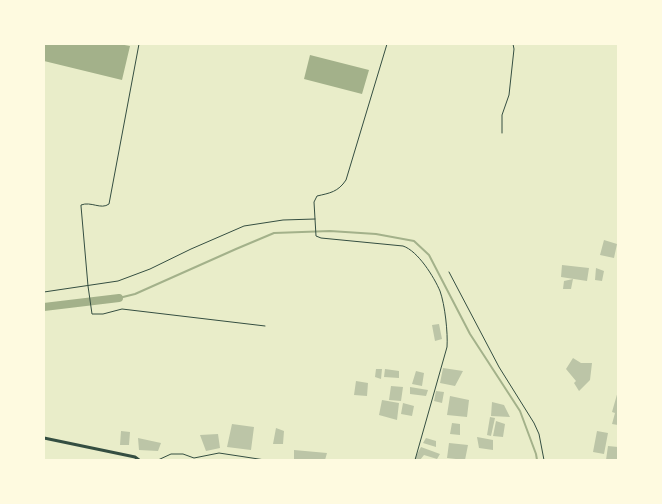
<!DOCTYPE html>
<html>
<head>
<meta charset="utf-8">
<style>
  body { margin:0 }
  #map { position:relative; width:662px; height:504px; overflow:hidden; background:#e9edc9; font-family:Quicksand,sans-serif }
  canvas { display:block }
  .frame { position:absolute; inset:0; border:45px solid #fefae0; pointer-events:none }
</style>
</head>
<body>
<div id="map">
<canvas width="662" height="504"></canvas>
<div class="frame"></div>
</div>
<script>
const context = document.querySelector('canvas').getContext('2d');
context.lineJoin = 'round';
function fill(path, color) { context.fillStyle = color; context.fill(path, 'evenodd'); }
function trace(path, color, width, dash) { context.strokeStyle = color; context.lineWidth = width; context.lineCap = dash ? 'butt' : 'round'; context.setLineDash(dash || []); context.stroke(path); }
const water = new Path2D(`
  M 44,44 L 119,44 L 130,46 L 122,80 L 44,61 Z
  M 310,55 L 369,70 L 362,94 L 304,79 Z`);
const stream = new Path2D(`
  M 119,298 L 135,294 L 236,249 L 274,233 L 330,231 L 376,234 L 414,241 L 429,255 L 470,334 L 520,411 L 536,454 L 537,460`);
const canal = new Path2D(`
  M 44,307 L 119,298`);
const building = new Path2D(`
  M 604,240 L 617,244 L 614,258 L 600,255 Z
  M 562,265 L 589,268 L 587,281 L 561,277 Z
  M 596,268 L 604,271 L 602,281 L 595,280 Z
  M 573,279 L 571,289 L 563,289 L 564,281 Z
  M 439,324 L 442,339 L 435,341 L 432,325 Z
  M 573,358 L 581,363 L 592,363 L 590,380 L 579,391 L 574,383 L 576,381 L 566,369 Z
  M 443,368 L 463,371 L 455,386 L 440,383 Z
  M 376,369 L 382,369 L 381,379 L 375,377 Z
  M 385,369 L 399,371 L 399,378 L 384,377 Z
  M 416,371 L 424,373 L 422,386 L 412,384 Z
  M 356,381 L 368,383 L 367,396 L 354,395 Z
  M 391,386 L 403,387 L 401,401 L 389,400 Z
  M 410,387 L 428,390 L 426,396 L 410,394 Z
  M 436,391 L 444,392 L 442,403 L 434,401 Z
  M 618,391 L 618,425 L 612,424 L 615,413 L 612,412 Z
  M 450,396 L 469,400 L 467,417 L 447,415 Z
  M 382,400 L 399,403 L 397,420 L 379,415 Z
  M 492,402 L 504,405 L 510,417 L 491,416 Z
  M 403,403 L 414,406 L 412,416 L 401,414 Z
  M 490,417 L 495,418 L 491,436 L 487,435 Z
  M 496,421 L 505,424 L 503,437 L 493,436 Z
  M 452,423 L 460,424 L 460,435 L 450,434 Z
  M 232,424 L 254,427 L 251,450 L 227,447 Z
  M 276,428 L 284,431 L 283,444 L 273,444 Z
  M 121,431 L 130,432 L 129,445 L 120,445 Z
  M 597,431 L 608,433 L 604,454 L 593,452 Z
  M 218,434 L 220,448 L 206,451 L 200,435 Z
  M 477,437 L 493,440 L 493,450 L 479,448 Z
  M 138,438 L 161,443 L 158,451 L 139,450 Z
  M 426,438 L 436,441 L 436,447 L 423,443 Z
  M 449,443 L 468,445 L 465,460 L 447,458 Z
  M 608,446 L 618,447 L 618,460 L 606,460 Z
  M 421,447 L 440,454 L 437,459 L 424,455 L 420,460 L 414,460 Z
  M 294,450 L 327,453 L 325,460 L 299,460 L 294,459 Z`);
const service = new Path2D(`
  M 139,44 L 109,204 C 101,210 91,201 81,205 L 81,206 L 88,286 L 92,314 L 103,314 L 122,309 L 265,326
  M 387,44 L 346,180 C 338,192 330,193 317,196 L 314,202 L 316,236 L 321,238 L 403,246 C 418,251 434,277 440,291 C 445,305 448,333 447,347 L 415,460
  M 502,133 L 502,115 L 509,95 L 514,49 L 513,44
  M 449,272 L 499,367 L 534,423 L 539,434 L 544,460
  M 44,292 L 118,281 L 150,269 L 191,249 L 244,226 L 283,220 L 315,219
  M 158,460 L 171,454 L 183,454 L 194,458 L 219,453 L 265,460`);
const minor = new Path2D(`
  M 44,438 L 135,457 L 139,460`);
fill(water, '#a3b18a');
trace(stream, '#a3b18a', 2);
trace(canal, '#a3b18a', 8);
fill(building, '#bcc5a7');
trace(service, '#344e41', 1);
trace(minor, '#344e41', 3);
</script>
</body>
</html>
